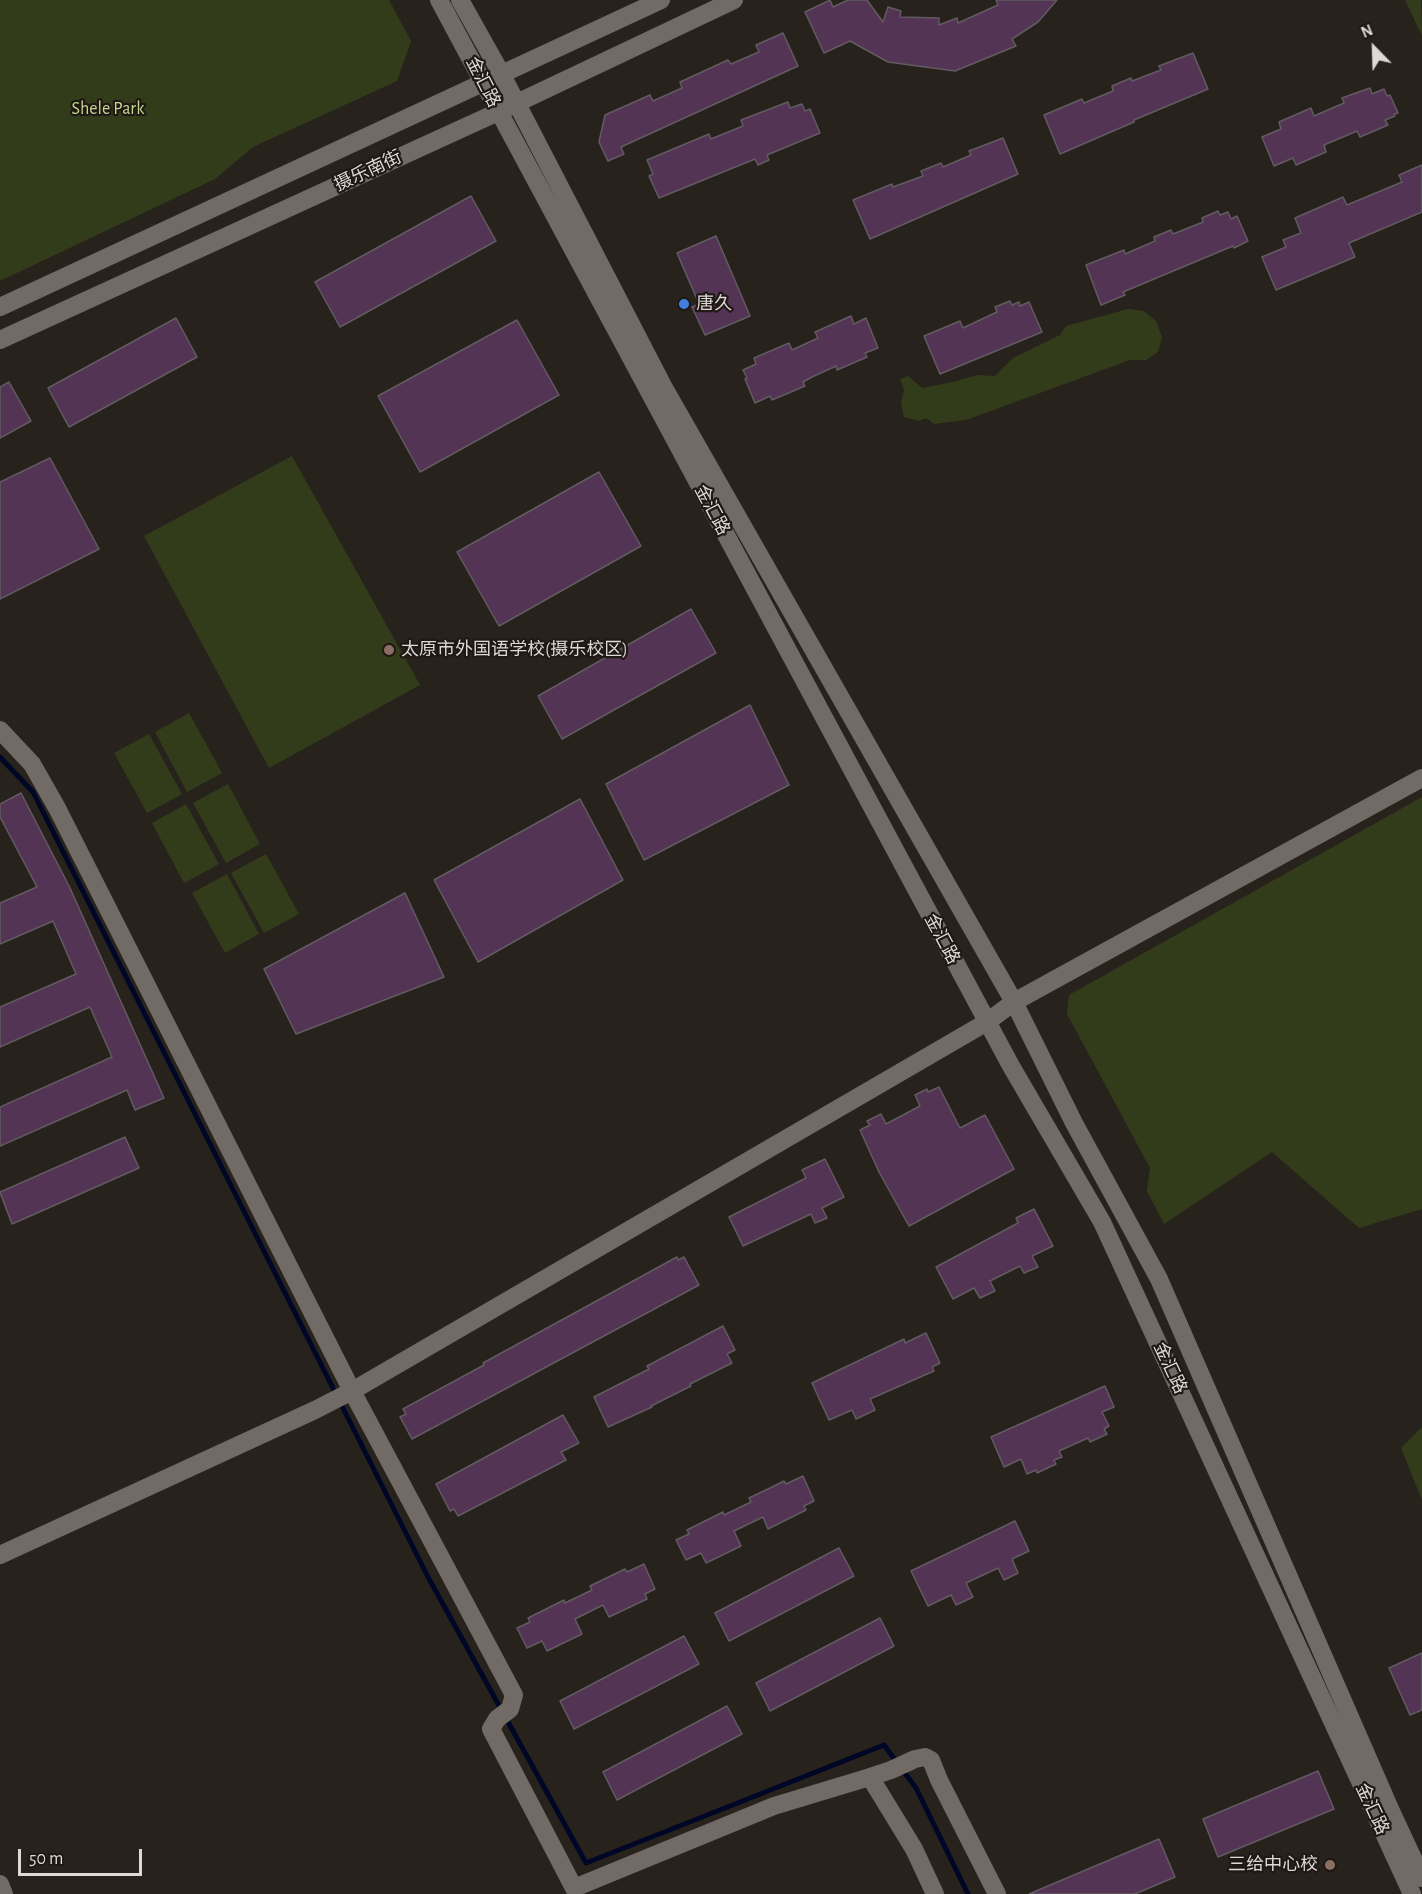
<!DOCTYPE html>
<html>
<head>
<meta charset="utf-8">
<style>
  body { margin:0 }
  #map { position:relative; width:1422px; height:1894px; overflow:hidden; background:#28221d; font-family:"Alegreya Sans",sans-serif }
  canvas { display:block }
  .north { position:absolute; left:1344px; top:18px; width:60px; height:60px; -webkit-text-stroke:4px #1f1814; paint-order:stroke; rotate:337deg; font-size:16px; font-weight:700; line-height:24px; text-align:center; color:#ded9d6 }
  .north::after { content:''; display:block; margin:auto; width:21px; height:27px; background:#ded9d6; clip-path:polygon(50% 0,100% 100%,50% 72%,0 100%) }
  .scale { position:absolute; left:18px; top:1849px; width:124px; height:27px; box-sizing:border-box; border:3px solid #ded9d6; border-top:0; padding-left:8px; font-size:18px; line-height:21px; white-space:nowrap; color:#ded9d6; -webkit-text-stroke:4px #1f1814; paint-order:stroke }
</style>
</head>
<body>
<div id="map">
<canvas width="1422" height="1894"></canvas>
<div class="north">N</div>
<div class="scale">50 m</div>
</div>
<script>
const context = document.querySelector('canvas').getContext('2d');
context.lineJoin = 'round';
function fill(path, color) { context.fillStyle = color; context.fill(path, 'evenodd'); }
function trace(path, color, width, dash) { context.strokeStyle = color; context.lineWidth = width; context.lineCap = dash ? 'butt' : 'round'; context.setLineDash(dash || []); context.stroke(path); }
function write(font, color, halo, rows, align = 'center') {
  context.font = font + ' "Alegreya Sans","Noto Sans SC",sans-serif'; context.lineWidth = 4.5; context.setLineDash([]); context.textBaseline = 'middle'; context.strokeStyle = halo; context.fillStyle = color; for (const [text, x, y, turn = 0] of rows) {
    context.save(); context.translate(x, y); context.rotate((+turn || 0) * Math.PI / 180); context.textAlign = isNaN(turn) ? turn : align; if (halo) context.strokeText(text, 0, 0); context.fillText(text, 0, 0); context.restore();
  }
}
const green = new Path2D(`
  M 0,0 L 389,0 L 411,41 L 397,81 L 253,147 L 215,179 L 0,281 Z
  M 1405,0 L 1421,0 L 1422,36 Z
  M 1128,309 L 1144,311 L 1156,321 L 1162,337 L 1158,352 L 1146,360 L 1130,360 L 966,420 L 934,424 L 926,418 L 919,421 L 904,417 L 901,402 L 904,390 L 900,379 L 908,376 L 922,388 L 953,382 L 977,375 L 995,376 L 1013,358 L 1060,335 L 1066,326 Z
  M 292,456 L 420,685 L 269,768 L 144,536 Z
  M 189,713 L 222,773 L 187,792 L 155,732 Z
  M 149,734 L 182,794 L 147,813 L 114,753 Z
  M 228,784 L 260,844 L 226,863 L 193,803 Z
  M 1422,797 L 1422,1209 L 1359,1228 L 1272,1152 L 1164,1224 L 1147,1191 L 1150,1168 L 1067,1014 L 1069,995 Z
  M 186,804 L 219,864 L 184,883 L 152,823 Z
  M 266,854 L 299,914 L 264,933 L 231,873 Z
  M 227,874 L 259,934 L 225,953 L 192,893 Z
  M 1422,1427 L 1422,1500 L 1401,1448 Z`);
const stream = new Path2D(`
  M 0,757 L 33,792 L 428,1577 L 586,1863 L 884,1745 L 916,1788 L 968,1894`);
const building = new Path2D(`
  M 830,0 L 833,7 L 848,0 L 867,0 L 883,22 L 888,7 L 901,11 L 900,17 L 939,18 L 939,25 L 957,18 L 958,23 L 998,5 L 996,0 L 1057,0 L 1038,22 L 1012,39 L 1016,46 L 955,71 L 888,62 L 850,41 L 824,53 L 805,12 Z
  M 783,33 L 798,66 L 621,147 L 624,154 L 608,161 L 599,142 L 605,115 L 650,95 L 653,101 L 682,88 L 680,82 L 728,60 L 731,64 L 759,52 L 756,45 Z
  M 1193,53 L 1208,89 L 1134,120 L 1134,122 L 1060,154 L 1044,115 L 1082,99 L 1084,103 L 1113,91 L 1112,86 L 1131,78 L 1132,81 L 1161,70 L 1159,66 Z
  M 1370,88 L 1372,94 L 1384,89 L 1387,96 L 1390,95 L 1398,113 L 1394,114 L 1395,116 L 1385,120 L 1388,125 L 1360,137 L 1357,131 L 1324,145 L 1326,152 L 1296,165 L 1293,158 L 1274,166 L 1262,137 L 1281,129 L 1279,122 L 1311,108 L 1314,116 L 1344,103 L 1342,98 Z
  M 788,102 L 790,108 L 802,104 L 805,111 L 810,109 L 820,133 L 767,155 L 769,160 L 758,165 L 755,159 L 659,198 L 649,176 L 653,174 L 647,160 L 709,134 L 711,139 L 743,126 L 741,120 Z
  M 1003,138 L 1018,174 L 870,239 L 853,200 L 892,184 L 893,187 L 923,176 L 921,171 L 941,163 L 943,167 L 971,155 L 969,151 Z
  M 1422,165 L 1422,212 L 1349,243 L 1355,257 L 1276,290 L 1262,257 L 1286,247 L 1283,240 L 1301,233 L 1295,218 L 1343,197 L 1347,205 L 1402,182 L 1399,175 Z
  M 471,196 L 496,241 L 340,327 L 315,282 Z
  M 1218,211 L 1220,215 L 1228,212 L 1231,219 L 1237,216 L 1248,241 L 1234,248 L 1233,246 L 1123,292 L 1125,295 L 1101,305 L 1086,265 L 1124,250 L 1125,254 L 1155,241 L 1154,237 L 1171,230 L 1173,234 L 1203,222 L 1202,218 Z
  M 716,236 L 750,316 L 705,335 L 692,307 L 699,304 L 677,253 Z
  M 1010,301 L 1012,305 L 1019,302 L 1020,306 L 1029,302 L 1042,332 L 940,374 L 924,336 L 960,321 L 963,328 L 997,312 L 995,307 Z
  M 851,316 L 854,324 L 866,318 L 878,348 L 865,353 L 867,357 L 837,370 L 836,366 L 812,377 L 803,382 L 805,386 L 772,400 L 770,396 L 755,403 L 745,379 L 747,378 L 743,370 L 756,364 L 754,358 L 789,343 L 792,350 L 818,338 L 815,332 Z
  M 176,318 L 197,357 L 69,427 L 48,388 Z
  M 517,320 L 559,395 L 420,472 L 378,396 Z
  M 9,382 L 31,421 L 0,438 L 0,387 Z
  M 50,458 L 99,549 L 0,599 L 0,482 Z
  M 599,472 L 641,546 L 499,626 L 457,552 Z
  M 691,609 L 716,653 L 562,739 L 538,696 Z
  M 750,705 L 789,785 L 644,860 L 606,784 Z
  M 21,793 L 70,888 L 164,1098 L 135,1110 L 127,1090 L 0,1146 L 0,1107 L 112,1057 L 90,1007 L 0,1047 L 0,1007 L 76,974 L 53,921 L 0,944 L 0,903 L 37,887 L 0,817 L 0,804 Z
  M 580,799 L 623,880 L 478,962 L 434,880 Z
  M 405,893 L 444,977 L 296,1034 L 264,969 Z
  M 939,1087 L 960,1128 L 985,1115 L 1014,1169 L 909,1226 L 879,1172 L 860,1130 L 870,1125 L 867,1121 L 881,1114 L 886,1124 L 920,1106 L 915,1095 L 927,1089 L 928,1092 Z
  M 125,1137 L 139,1168 L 12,1224 L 0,1192 Z
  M 825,1159 L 844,1197 L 822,1208 L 827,1218 L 815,1223 L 811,1214 L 743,1246 L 729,1217 L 806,1178 L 802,1170 Z
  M 1034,1209 L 1053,1246 L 1032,1256 L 1038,1267 L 1024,1273 L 1020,1266 L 990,1281 L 995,1291 L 980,1298 L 974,1288 L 953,1299 L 936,1267 L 1018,1223 L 1016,1218 Z
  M 677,1257 L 678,1260 L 684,1257 L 699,1285 L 412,1439 L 400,1417 L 406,1414 L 403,1409 L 484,1365 L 483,1363 Z
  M 723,1326 L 735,1350 L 727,1354 L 732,1363 L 690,1384 L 691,1386 L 651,1406 L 652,1407 L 608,1427 L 594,1397 L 649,1369 L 647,1366 Z
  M 926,1333 L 940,1363 L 932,1367 L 934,1371 L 870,1399 L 875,1410 L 856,1419 L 852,1410 L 829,1420 L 812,1383 L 904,1339 L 905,1343 Z
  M 1105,1386 L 1114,1407 L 1102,1412 L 1109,1426 L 1104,1429 L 1107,1434 L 1090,1442 L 1088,1438 L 1059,1451 L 1062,1457 L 1054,1460 L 1056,1464 L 1037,1473 L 1036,1470 L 1027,1474 L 1021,1459 L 1004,1467 L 991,1437 Z
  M 563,1415 L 579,1443 L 561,1452 L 566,1460 L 458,1516 L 454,1509 L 450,1511 L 436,1484 Z
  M 803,1476 L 814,1501 L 804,1506 L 806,1510 L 768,1529 L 763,1517 L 734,1531 L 741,1546 L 706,1563 L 701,1553 L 686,1560 L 676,1540 L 689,1534 L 687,1530 L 723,1512 L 724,1515 L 751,1502 L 749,1498 L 770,1488 L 784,1481 L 786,1484 Z
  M 1015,1521 L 1029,1551 L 1012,1559 L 1018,1573 L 1004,1580 L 998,1568 L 966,1583 L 973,1597 L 956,1605 L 951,1595 L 928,1606 L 911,1571 Z
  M 839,1548 L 854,1576 L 729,1641 L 715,1613 Z
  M 644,1564 L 655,1589 L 645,1594 L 647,1599 L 609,1617 L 603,1605 L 575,1619 L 582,1634 L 547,1651 L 542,1641 L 527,1648 L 517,1628 L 530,1622 L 528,1618 L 564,1600 L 565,1603 L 592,1590 L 590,1586 L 625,1569 L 627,1572 Z
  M 880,1618 L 894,1646 L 770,1711 L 756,1683 Z
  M 684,1636 L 699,1664 L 574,1729 L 560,1701 Z
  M 1422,1653 L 1422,1710 L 1410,1715 L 1389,1668 Z
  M 727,1706 L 742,1734 L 617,1800 L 603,1772 Z
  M 1318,1771 L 1334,1809 L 1218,1857 L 1203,1819 Z
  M 1159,1839 L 1175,1877 L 1135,1894 L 1029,1894 Z`);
const minor = new Path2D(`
  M 439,0 L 1011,1066 L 1102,1222 L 1412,1894
  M 460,0 L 502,75 L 663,386 L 1014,1002 L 1074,1123 L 1159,1279 L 1391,1811 L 1422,1878
  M 0,307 L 661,0
  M 0,340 L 498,112 L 734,0
  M 0,730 L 32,764 L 57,808 L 352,1391 L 514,1695 L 510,1709 L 497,1719 L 491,1729 L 574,1888 L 774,1806 L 870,1777 L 891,1770 L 915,1759 L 925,1757 L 931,1760 L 939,1780 L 997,1894
  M 0,1555 L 315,1410 L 352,1391 L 987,1022 L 1014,1002 L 1422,778
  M 870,1777 L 914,1849 L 935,1894
  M 0,1884 L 4,1894`);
const markers = [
  [684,304,6,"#3f7fe0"],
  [389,650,6,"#8d6e63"],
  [1330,1865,6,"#8d6e63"]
];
const streetNames = [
  ["金汇路",483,82,63],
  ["摄乐南街",368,171,-25],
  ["金汇路",712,510,62],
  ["金汇路",942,939,62],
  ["金汇路",1170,1368,65],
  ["金汇路",1372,1809,65]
];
const parkNames = [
  ["Shele Park",108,109]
];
const poiNames = [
  ["唐久",696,304],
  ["太原市外国语学校(摄乐校区)",401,650],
  ["三给中心校",1318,1865,"right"]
];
fill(green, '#333c1a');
trace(stream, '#000726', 5);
fill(building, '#543454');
trace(building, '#625b62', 1.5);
trace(minor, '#726a64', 18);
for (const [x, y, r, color] of markers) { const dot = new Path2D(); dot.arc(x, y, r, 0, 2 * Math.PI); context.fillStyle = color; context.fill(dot); trace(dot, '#1f1814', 2); }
write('18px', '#ded9d6', '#1f1814', streetNames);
write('18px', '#c3d68d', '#1f1814', parkNames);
write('18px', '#ded9d6', '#1f1814', poiNames, 'left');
</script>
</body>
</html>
